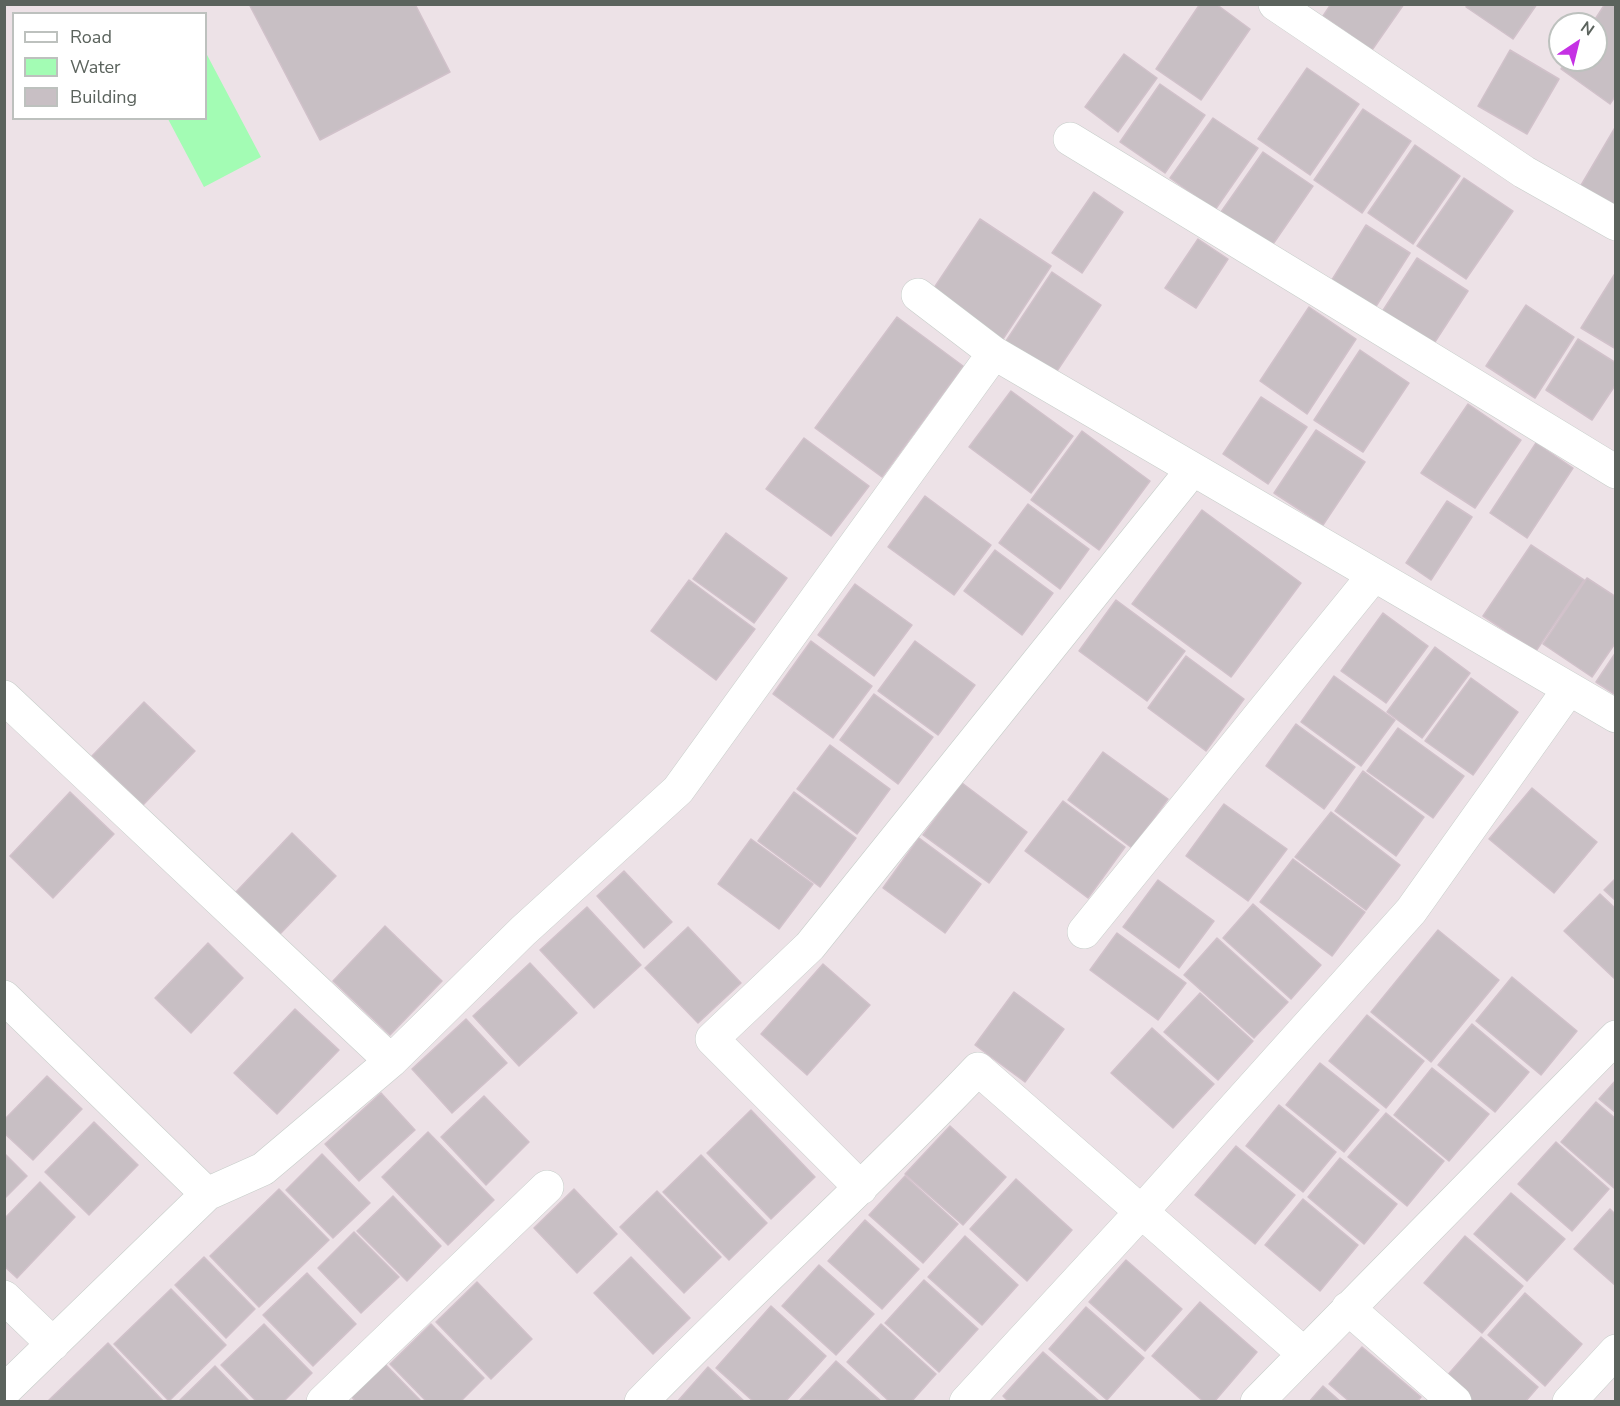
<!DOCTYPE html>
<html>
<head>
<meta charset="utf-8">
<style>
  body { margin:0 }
  #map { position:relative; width:1620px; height:1406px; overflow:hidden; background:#ede2e7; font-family:"Nunito Sans",sans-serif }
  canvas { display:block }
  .frame { position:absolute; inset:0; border:6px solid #5b635d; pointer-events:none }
  .legend { position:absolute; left:12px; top:12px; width:195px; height:108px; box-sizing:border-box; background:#fff; border:2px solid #bdc1be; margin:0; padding:8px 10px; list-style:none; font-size:18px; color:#5b635d }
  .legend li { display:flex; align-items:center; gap:12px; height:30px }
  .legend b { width:30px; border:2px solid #bdc1be }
  .north { position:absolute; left:1548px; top:12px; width:60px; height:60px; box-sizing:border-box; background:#fff; border:2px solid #bdc1be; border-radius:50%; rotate:35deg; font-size:16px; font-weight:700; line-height:24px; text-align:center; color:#5b635d }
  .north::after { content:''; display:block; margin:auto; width:21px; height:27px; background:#c531e4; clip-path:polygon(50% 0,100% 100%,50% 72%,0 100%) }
</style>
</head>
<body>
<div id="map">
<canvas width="1620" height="1406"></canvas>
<div class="frame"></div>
<ul class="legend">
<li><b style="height:8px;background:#fff"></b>Road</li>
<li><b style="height:16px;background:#a3fcb4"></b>Water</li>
<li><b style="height:16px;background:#c8bfc4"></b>Building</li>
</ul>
<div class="north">N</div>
</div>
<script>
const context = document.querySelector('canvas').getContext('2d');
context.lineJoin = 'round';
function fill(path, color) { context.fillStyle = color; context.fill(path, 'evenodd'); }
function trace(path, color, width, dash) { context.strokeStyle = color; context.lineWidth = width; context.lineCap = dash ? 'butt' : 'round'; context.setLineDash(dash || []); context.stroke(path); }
const water = new Path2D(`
  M 206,53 L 261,157 L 204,187 L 168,119 L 206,118 Z`);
const building = new Path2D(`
  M 249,4 L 415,4 L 450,72 L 320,140 Z
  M 1200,4 L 1216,4 L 1250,29 L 1201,100 L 1156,69 Z
  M 1331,4 L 1404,4 L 1372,50 L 1323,16 Z
  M 1468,4 L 1537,4 L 1513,39 L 1466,7 Z
  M 1605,4 L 1616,5 L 1616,95 L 1610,104 L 1561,69 L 1567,60 L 1596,60 L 1596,24 L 1592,24 Z
  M 1510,50 L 1559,79 L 1527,134 L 1478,106 Z
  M 1124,54 L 1157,78 L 1118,132 L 1085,107 Z
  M 1307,68 L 1359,104 L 1310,175 L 1258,139 Z
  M 1160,84 L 1205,115 L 1165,173 L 1120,142 Z
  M 1363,109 L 1411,141 L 1362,213 L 1314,180 Z
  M 1213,118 L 1258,148 L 1215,210 L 1170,178 Z
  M 1616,126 L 1616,207 L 1580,187 Z
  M 1415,145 L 1460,176 L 1413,244 L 1368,213 Z
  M 1263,152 L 1313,186 L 1271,247 L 1221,212 Z
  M 1464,178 L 1513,211 L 1466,279 L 1417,246 Z
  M 1094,192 L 1123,212 L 1082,273 L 1052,253 Z
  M 980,219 L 1051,266 L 1001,342 L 930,294 Z
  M 1366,225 L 1410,253 L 1373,311 L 1330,283 Z
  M 1198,239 L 1228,259 L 1196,308 L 1165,288 Z
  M 1417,258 L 1468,291 L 1431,348 L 1380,315 Z
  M 1052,272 L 1101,305 L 1055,374 L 1006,341 Z
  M 1616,272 L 1616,349 L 1581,328 Z
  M 1526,305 L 1574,337 L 1535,398 L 1486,366 Z
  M 1309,307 L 1356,339 L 1307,414 L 1260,381 Z
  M 897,317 L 963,366 L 882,477 L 815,428 Z
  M 1578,339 L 1616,363 L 1616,384 L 1592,420 L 1546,390 Z
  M 1360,350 L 1409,383 L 1363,452 L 1314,420 Z
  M 1011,391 L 1073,436 L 1031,493 L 969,447 Z
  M 1261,397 L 1307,427 L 1268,484 L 1223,454 Z
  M 1468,404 L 1521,440 L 1475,508 L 1421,473 Z
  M 1316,430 L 1365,462 L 1323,525 L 1274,493 Z
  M 1082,431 L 1150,481 L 1099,550 L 1031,500 Z
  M 804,438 L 869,486 L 831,536 L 766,489 Z
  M 1536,443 L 1573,468 L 1527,538 L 1490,513 Z
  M 925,496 L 991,545 L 954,595 L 888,547 Z
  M 1447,501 L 1472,517 L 1431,580 L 1406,563 Z
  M 1028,504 L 1089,549 L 1060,589 L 999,543 Z
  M 1202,510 L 1301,583 L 1231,677 L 1132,604 Z
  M 726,533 L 787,578 L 754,623 L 693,579 Z
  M 1531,545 L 1584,580 L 1536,651 L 1483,616 Z
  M 995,550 L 1053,593 L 1022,635 L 964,591 Z
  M 1587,578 L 1616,597 L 1616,642 L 1592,677 L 1543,644 Z
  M 689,580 L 755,629 L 716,680 L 651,631 Z
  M 855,584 L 912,625 L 874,676 L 818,635 Z
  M 1116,600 L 1185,651 L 1147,701 L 1079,651 Z
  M 1383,613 L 1428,646 L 1386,703 L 1341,671 Z
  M 811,641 L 872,686 L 833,738 L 773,694 Z
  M 915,641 L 975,685 L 938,735 L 878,691 Z
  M 1435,647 L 1470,673 L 1422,738 L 1387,712 Z
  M 1616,652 L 1616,695 L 1596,682 Z
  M 1186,656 L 1244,699 L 1206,751 L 1148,708 Z
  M 1334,676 L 1395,720 L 1361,766 L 1301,722 Z
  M 1471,678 L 1518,712 L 1473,775 L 1425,741 Z
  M 874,694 L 933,737 L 898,784 L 840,740 Z
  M 144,702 L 195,751 L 143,805 L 92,756 Z
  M 1296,724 L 1355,767 L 1324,809 L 1266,766 Z
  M 1398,728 L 1464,776 L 1433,818 L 1367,771 Z
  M 830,745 L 890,789 L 857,834 L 797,789 Z
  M 1103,752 L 1168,799 L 1132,848 L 1068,800 Z
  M 1363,771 L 1424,817 L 1396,856 L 1335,811 Z
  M 962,783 L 1027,832 L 989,883 L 923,835 Z
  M 1532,788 L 1597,842 L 1554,893 L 1489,839 Z
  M 70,792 L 114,834 L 53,898 L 10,856 Z
  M 794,792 L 856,838 L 820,887 L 758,841 Z
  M 1063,801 L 1125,847 L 1088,898 L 1025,851 Z
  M 1224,804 L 1287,849 L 1248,901 L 1186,856 Z
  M 1331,812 L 1400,865 L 1366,910 L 1295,857 Z
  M 292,833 L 336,876 L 280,934 L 236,892 Z
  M 919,838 L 981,884 L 945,933 L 883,888 Z
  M 751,839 L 813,884 L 779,929 L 718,884 Z
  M 1293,859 L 1365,912 L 1332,956 L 1260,902 Z
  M 624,871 L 672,922 L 644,948 L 597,896 Z
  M 1616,878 L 1616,901 L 1604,890 Z
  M 1158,880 L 1214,921 L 1179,968 L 1123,927 Z
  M 1600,894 L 1616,909 L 1616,980 L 1564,931 Z
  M 1253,904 L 1321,965 L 1291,999 L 1223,938 Z
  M 587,907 L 641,965 L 594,1008 L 540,950 Z
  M 385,926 L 442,981 L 390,1035 L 333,981 Z
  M 688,927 L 741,983 L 698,1023 L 645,968 Z
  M 1438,930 L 1499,980 L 1431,1062 L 1371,1012 Z
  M 1117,933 L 1186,983 L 1158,1020 L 1090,970 Z
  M 1217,938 L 1288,1002 L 1254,1038 L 1184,975 Z
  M 208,943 L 243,978 L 191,1033 L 155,998 Z
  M 530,963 L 577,1013 L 519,1066 L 473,1016 Z
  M 823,964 L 870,1005 L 807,1075 L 761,1034 Z
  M 1512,977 L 1577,1031 L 1541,1075 L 1476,1021 Z
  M 1014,992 L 1064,1029 L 1025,1082 L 975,1045 Z
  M 1200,993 L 1253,1041 L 1218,1080 L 1164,1032 Z
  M 295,1009 L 339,1050 L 277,1114 L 234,1073 Z
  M 1367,1015 L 1424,1061 L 1386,1108 L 1329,1061 Z
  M 466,1019 L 507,1063 L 452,1113 L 412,1069 Z
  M 1472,1024 L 1529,1072 L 1495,1112 L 1438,1065 Z
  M 1152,1028 L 1214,1084 L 1173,1128 L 1111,1073 Z
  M 1320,1063 L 1379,1110 L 1344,1152 L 1286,1105 Z
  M 1432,1068 L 1489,1114 L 1449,1161 L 1394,1115 Z
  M 47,1076 L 82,1109 L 33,1160 L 4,1133 L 4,1120 Z
  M 1616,1080 L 1616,1113 L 1599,1099 Z
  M 381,1093 L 415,1130 L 359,1181 L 325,1144 Z
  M 484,1096 L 529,1142 L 486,1185 L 441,1137 Z
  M 1596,1102 L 1616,1119 L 1614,1188 L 1561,1142 Z
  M 1279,1105 L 1336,1152 L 1303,1192 L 1246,1146 Z
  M 751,1110 L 815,1177 L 771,1219 L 707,1153 Z
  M 1386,1113 L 1444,1161 L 1407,1206 L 1348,1157 Z
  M 94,1122 L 138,1165 L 89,1215 L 45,1172 Z
  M 950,1126 L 1006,1177 L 963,1225 L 905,1174 Z
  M 428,1132 L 494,1200 L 448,1245 L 382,1177 Z
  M 1556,1142 L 1609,1189 L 1572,1231 L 1518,1184 Z
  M 1236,1146 L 1295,1195 L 1255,1244 L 1195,1195 Z
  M 4,1153 L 27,1176 L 4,1199 Z
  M 322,1154 L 370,1203 L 333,1238 L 286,1190 Z
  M 701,1155 L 767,1223 L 729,1260 L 663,1192 Z
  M 1340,1158 L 1397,1204 L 1364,1244 L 1308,1197 Z
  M 905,1176 L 958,1224 L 923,1263 L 869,1215 Z
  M 1016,1179 L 1072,1230 L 1027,1281 L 970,1229 Z
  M 40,1182 L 75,1217 L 17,1278 L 4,1266 L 4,1219 Z
  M 279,1189 L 329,1240 L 259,1307 L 210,1256 Z
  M 574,1189 L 617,1234 L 577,1273 L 534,1228 Z
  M 657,1191 L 721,1257 L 684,1293 L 620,1227 Z
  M 1511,1193 L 1565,1239 L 1527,1281 L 1474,1234 Z
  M 393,1196 L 441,1246 L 407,1281 L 357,1231 Z
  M 1303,1199 L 1358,1245 L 1320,1291 L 1265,1245 Z
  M 1610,1209 L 1616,1215 L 1616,1286 L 1574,1249 Z
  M 865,1220 L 919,1269 L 882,1309 L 828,1261 Z
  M 354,1232 L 399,1277 L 361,1313 L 318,1268 Z
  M 965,1236 L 1018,1285 L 982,1325 L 928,1277 Z
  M 1465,1236 L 1523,1286 L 1482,1333 L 1424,1283 Z
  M 204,1257 L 255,1309 L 226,1338 L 175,1285 Z
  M 631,1257 L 690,1318 L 653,1354 L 594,1293 Z
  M 1126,1260 L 1182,1309 L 1145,1351 L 1089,1302 Z
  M 819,1265 L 874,1314 L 836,1355 L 782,1306 Z
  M 307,1273 L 356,1324 L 313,1366 L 263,1315 Z
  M 924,1280 L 978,1329 L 939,1372 L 885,1323 Z
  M 477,1282 L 532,1339 L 491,1379 L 436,1322 Z
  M 171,1289 L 226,1345 L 169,1401 L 114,1344 Z
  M 1525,1293 L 1582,1344 L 1545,1386 L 1488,1335 Z
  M 1200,1302 L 1257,1352 L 1214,1402 L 1204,1402 L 1152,1356 Z
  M 771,1306 L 826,1356 L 785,1402 L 754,1402 L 716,1368 Z
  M 1086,1307 L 1144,1358 L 1107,1400 L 1049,1349 Z
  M 264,1324 L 312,1373 L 283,1402 L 257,1402 L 221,1365 Z
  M 431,1324 L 484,1378 L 460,1402 L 427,1402 L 390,1364 Z
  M 881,1324 L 936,1374 L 911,1402 L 890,1402 L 847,1362 Z
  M 1481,1337 L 1538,1387 L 1525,1402 L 1472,1402 L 1445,1378 Z
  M 108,1343 L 164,1402 L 47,1402 Z
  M 1362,1347 L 1421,1397 L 1417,1402 L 1350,1402 L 1329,1384 Z
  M 1043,1352 L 1099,1401 L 1098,1402 L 1009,1402 L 1003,1396 Z
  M 836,1361 L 882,1402 L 800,1400 Z
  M 383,1362 L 422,1402 L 356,1402 L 350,1395 Z
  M 215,1366 L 250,1402 L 178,1402 Z
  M 708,1367 L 745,1402 L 677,1402 Z
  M 1323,1386 L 1341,1402 L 1309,1402 Z`);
const minor = new Path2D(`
  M 1275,4 L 1524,172 L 1616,224
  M 1070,139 L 1616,472
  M 918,295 L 994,353 L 1616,716
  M 4,697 L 391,1061
  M 1084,932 L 1374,575
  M 4,997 L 207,1194
  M 861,1188 L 712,1039 L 810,946 L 1193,469
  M 4,1297 L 53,1344
  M 1348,1308 L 1455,1402
  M 4,1391 L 207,1194 L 263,1169 L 391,1061 L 523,931 L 678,790 L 994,353
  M 323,1402 L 547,1187
  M 641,1402 C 751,1289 869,1184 978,1069 L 1303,1353
  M 966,1402 L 1142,1211 L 1411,911 L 1569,689
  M 1257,1402 L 1616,1037
  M 1569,1402 L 1616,1351`);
fill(water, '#a3fcb4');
fill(building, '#c8bfc4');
trace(building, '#d1c1ca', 1.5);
trace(minor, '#c6cdc9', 34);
trace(minor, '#fff', 33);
</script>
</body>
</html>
